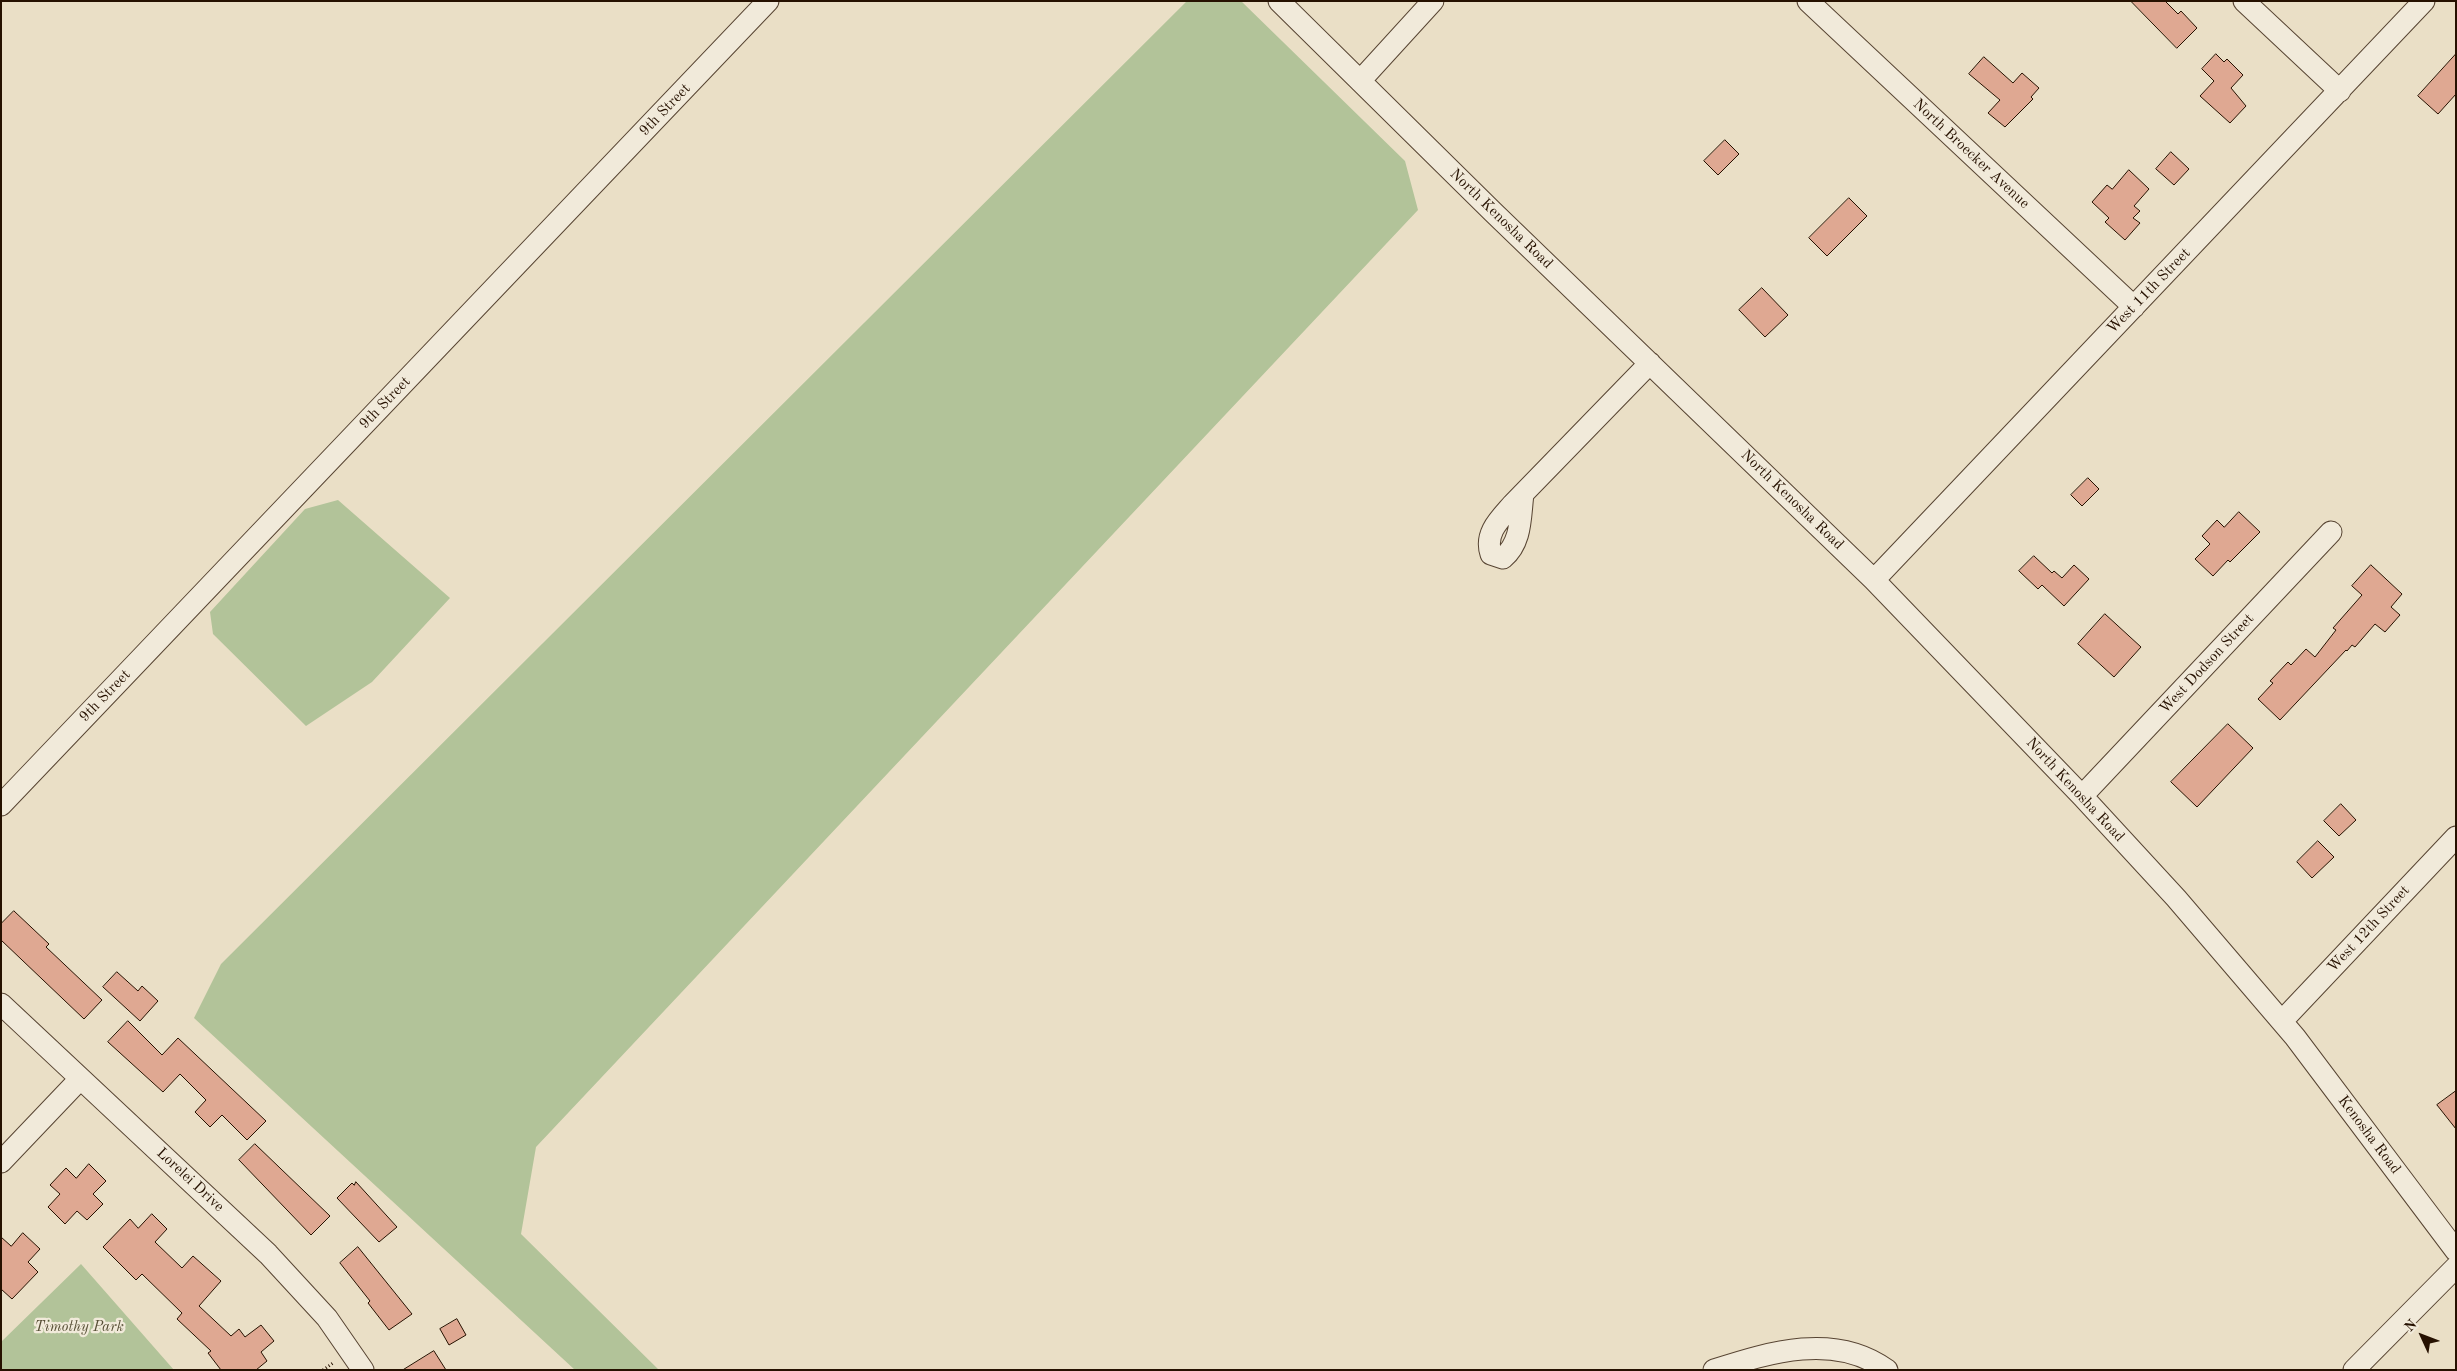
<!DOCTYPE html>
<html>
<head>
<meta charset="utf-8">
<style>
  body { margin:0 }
  #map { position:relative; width:2457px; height:1371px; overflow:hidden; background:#eadfc6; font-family:"Old Standard TT",serif }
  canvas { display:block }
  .frame { position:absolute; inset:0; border:2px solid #261100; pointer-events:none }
  .north { position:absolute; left:2397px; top:1311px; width:50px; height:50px; -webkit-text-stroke:4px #f1eada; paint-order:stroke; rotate:313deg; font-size:14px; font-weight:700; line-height:20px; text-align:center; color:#261100 }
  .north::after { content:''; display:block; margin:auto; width:18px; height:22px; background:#261100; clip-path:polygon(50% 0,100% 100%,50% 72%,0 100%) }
</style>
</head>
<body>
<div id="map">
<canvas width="2457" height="1371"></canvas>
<div class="frame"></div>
<div class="north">N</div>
</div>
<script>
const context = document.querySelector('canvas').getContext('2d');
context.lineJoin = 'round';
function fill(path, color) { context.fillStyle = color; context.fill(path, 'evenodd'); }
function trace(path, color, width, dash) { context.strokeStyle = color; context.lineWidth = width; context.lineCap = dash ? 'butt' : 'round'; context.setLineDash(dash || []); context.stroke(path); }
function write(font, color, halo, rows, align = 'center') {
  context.font = font + ' "Old Standard TT",serif'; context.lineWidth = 4.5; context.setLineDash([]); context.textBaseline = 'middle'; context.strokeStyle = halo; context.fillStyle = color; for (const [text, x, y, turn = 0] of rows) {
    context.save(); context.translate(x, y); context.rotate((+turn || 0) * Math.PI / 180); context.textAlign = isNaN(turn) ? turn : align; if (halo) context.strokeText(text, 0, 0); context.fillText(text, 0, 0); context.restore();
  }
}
const green = new Path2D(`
  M 1187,1 L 1241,1 L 1405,161 L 1418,210 L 536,1147 L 521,1234 L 659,1370 L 575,1370 L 194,1018 L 221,964 Z
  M 338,500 L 450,598 L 372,682 L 306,726 L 213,634 L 210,612 L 305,509 Z
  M 81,1264 L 174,1370 L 1,1370 L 1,1342 Z`);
const building = new Path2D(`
  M 2131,1 L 2165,1 L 2178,14 L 2181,11 L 2197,28 L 2177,48 Z
  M 2216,54 L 2224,62 L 2227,59 L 2243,75 L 2231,88 L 2246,106 L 2230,123 L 2200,96 L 2214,81 L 2202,69 Z
  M 2456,54 L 2456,94 L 2438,114 L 2418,96 Z
  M 1984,57 L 2013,83 L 2022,73 L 2039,88 L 2031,97 L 2033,99 L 2005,127 L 1988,113 L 2000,100 L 1969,74 Z
  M 1725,140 L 1739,154 L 1718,175 L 1704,161 Z
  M 2171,152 L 2189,169 L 2174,185 L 2156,169 Z
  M 2129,170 L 2149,189 L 2134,206 L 2140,211 L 2133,218 L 2140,223 L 2125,240 L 2105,222 L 2109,218 L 2092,202 L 2107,185 L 2112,189 Z
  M 1849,198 L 1867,216 L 1827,256 L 1809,238 Z
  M 1762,288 L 1788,315 L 1765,337 L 1739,310 Z
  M 2088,478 L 2099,489 L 2082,506 L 2071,495 Z
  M 2239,512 L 2260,532 L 2230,562 L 2228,560 L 2213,576 L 2195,559 L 2210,544 L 2202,536 L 2217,520 L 2224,527 Z
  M 2034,556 L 2052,573 L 2054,571 L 2062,578 L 2074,565 L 2089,579 L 2064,606 L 2042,585 L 2038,589 L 2019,571 Z
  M 2371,565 L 2402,594 L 2391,607 L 2400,615 L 2385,632 L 2375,624 L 2355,647 L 2352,645 L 2347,651 L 2346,650 L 2280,720 L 2258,699 L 2273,683 L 2270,681 L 2288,662 L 2291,665 L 2306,649 L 2315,657 L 2336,630 L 2333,628 L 2362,595 L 2352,586 Z
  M 2105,614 L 2141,647 L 2114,677 L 2078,644 Z
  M 2228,724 L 2253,748 L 2197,807 L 2171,782 Z
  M 2341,804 L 2356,820 L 2339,836 L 2324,821 Z
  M 2318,841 L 2334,857 L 2312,878 L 2297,862 Z
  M 14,911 L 49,944 L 46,947 L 102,1000 L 84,1019 L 1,940 L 1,924 Z
  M 117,972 L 138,991 L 142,986 L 158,1001 L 140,1021 L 103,987 Z
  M 128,1021 L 162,1055 L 178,1038 L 266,1121 L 247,1140 L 222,1115 L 210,1127 L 195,1112 L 206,1100 L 180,1074 L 163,1092 L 108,1042 Z
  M 2456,1091 L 2456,1129 L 2437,1105 Z
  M 255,1144 L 330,1216 L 311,1235 L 239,1160 Z
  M 89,1164 L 106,1181 L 93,1194 L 103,1204 L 87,1220 L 77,1211 L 65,1224 L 48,1207 L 60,1194 L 50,1185 L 66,1168 L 76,1178 Z
  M 356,1182 L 397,1227 L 379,1242 L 337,1198 L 352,1183 L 354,1185 Z
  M 152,1214 L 167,1229 L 155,1242 L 182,1268 L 193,1256 L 221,1281 L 199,1306 L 231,1336 L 239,1329 L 245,1337 L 261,1325 L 274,1341 L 261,1352 L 267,1361 L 256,1370 L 221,1370 L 208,1353 L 211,1351 L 177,1319 L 182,1313 L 142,1274 L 136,1280 L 103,1247 L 130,1219 L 138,1228 Z
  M 23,1233 L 40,1249 L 28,1262 L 38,1272 L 12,1299 L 1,1289 L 1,1237 L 11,1246 Z
  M 358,1247 L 412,1314 L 389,1330 L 368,1303 L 370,1301 L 340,1263 Z
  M 457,1319 L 466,1335 L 449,1345 L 440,1329 Z
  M 434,1351 L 446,1370 L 403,1370 Z`);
const path = new Path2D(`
  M 323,1370 L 333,1363`);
const minor = new Path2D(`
  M 1279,1 L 1493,212 L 1874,580 L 2082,796 L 2176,898 L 2295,1037 L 2456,1251
  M 1808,1 L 2134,307
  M 2244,1 L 2340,91
  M 1360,81 L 1433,1
  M 1523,494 C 1520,517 1522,542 1503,558 L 1491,554 C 1484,533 1500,519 1513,504 L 1650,363
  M 1874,580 L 2424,1
  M 2082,796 L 2331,532
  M 1,805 L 768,1
  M 1,1004 L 268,1254 L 327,1318 L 363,1370
  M 2282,1021 L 2456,837
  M 1,1162 L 80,1079
  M 1714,1370 C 1770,1352 1835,1332 1887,1370
  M 2354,1370 L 2456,1267`);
const streetNames = [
  ["9th Street",665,110,-46],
  ["North Broecker Avenue",1971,154,43],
  ["North Kenosha Road",1501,219,44],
  ["West 11th Street",2149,291,-46],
  ["9th Street",385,403,-46],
  ["North Kenosha Road",1792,500,44],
  ["West Dodson Street",2207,664,-47],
  ["9th Street",105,696,-46],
  ["North Kenosha Road",2075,790,47],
  ["West 12th Street",2369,929,-47],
  ["Kenosha Road",2369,1135,53],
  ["Lorelei Drive",190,1180,43]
];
const parkNames = [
  ["Timothy Park",79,1327]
];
fill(green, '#b2c399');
fill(building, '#dfa892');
trace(building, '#261100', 1);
trace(minor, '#574432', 23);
trace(path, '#261100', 3, [1, 2.5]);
trace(minor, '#f1eada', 21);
write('15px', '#261100', '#f1eada', streetNames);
write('italic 15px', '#574f36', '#f1eada', parkNames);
</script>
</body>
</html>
